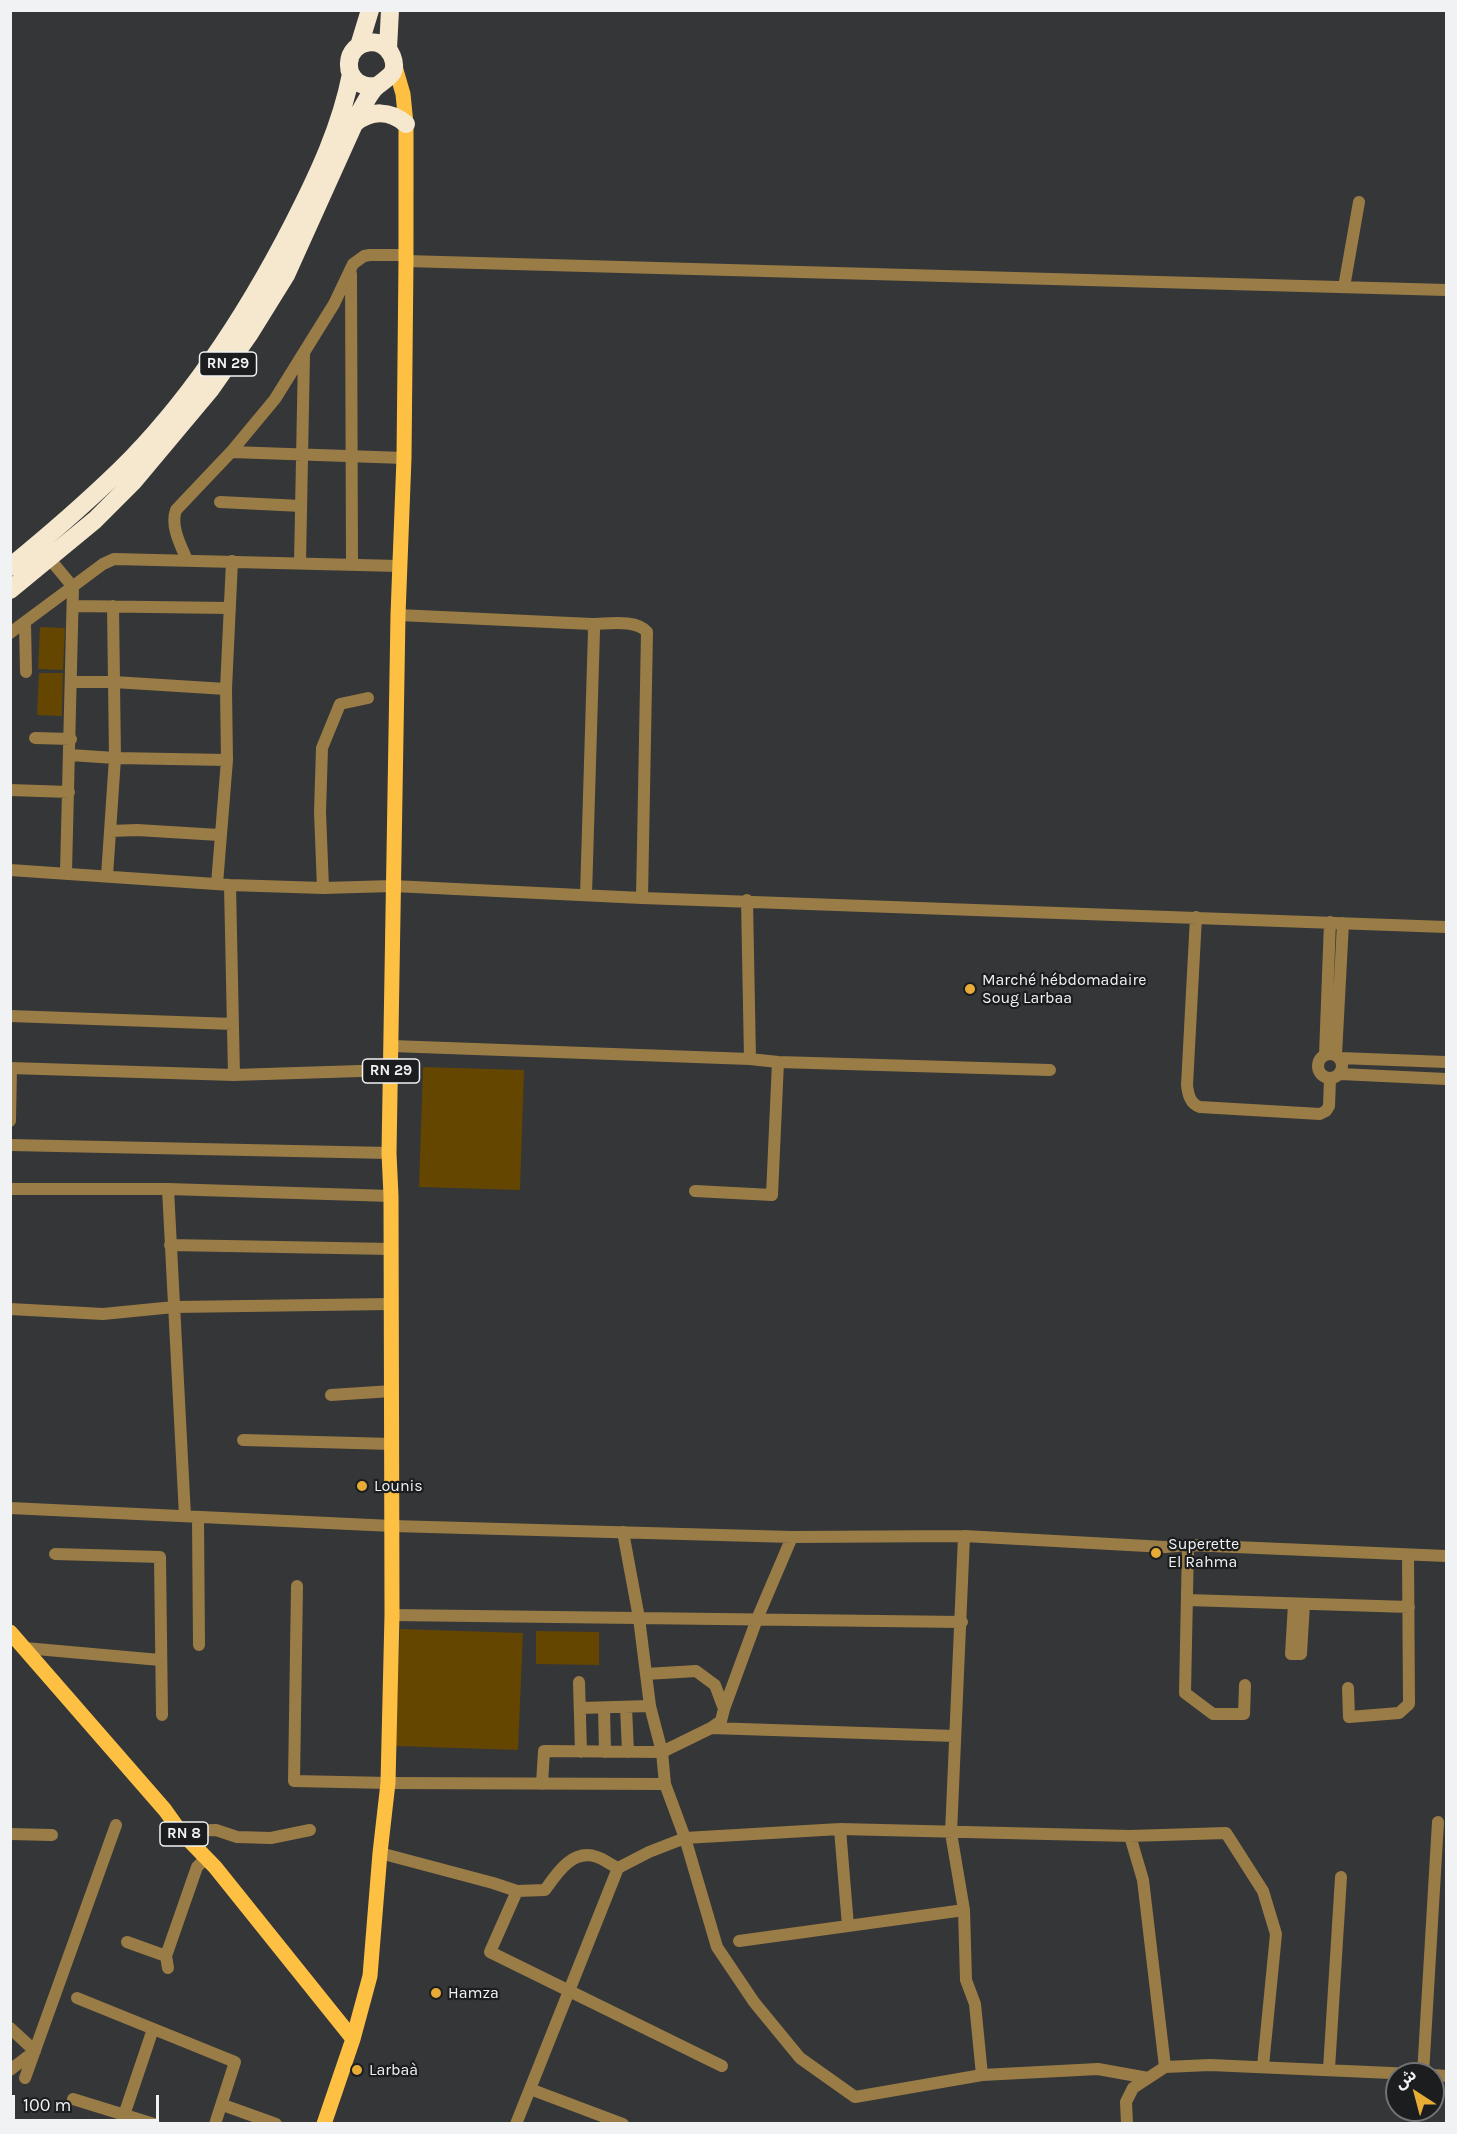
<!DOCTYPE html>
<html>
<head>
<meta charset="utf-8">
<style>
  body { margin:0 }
  #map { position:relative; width:1457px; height:2134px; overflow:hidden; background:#343638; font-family:Karla,"Noto Sans Arabic",sans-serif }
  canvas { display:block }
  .frame { position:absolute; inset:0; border:12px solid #f0f2f3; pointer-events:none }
  .north { position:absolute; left:1385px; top:2062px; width:60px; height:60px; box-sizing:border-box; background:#1c1d1e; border:2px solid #717273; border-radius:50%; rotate:324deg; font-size:16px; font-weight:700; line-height:24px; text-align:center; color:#f0f2f3 }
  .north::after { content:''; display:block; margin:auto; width:21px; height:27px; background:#e6ac36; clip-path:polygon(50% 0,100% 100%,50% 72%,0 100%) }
  .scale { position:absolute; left:12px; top:2095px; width:147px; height:27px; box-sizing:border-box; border:3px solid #f0f2f3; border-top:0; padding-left:8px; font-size:18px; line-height:21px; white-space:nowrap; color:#f0f2f3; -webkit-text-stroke:4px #1c1d1e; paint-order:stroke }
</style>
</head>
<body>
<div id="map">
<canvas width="1457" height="2134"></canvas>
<div class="frame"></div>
<div class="north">ش</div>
<div class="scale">100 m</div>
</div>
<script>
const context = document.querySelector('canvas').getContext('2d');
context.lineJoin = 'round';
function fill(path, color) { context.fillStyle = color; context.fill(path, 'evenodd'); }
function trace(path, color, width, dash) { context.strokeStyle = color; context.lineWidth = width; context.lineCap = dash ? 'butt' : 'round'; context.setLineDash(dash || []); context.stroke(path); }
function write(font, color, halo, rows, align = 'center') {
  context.font = font + ' Karla,sans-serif'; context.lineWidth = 4.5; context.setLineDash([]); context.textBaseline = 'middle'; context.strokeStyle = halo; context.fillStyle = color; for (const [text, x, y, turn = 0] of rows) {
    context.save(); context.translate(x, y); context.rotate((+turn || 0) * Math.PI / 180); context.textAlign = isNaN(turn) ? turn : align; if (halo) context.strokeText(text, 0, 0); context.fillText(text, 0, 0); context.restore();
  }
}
const green = new Path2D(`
  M 40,627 L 65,628 L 63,670 L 38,669 Z
  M 39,673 L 63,673 L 62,716 L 37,715 Z
  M 423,1067 L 524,1070 L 520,1190 L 419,1187 Z
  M 400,1629 L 523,1633 L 518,1750 L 395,1746 Z
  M 536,1631 L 599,1632 L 599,1665 L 536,1664 Z`);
const minor = new Path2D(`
  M 406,261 L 1446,290
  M 351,274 L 352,564
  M 1344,287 L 1359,202
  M 231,452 L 404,458
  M 220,502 L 301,506
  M 49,558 L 73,587 L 66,872
  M 187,560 C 181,546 170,526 176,510 L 231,452 L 275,399 L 334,304 L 353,264 L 364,256 L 370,255 L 406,255
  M 300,563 L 304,354
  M 73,606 L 230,608
  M 398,615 L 592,624 L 594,631 L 586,895
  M 25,623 L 26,672
  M 592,624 C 608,624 636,619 647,632 L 642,898
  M 10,633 L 103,564 L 114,559 L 399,566
  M 72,682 L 114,682 L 226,689
  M 35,738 L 71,739
  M 70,755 L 115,758 L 227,760
  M 10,790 L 69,792
  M 110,831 L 137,830 L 219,835
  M 10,870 L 230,885 L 323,888 L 393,886 L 642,898 L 1446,927
  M 107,876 L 115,758 L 113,606
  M 217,884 L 227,760 L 226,689 L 232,561
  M 230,885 L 234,1075
  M 323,888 L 320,812 L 322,748 L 340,704 L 368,698
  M 747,900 L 750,1059
  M 1196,917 L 1187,1085 C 1188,1094 1190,1104 1200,1107 L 1320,1114 L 1326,1111 L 1329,1106 L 1330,1079
  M 10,1016 L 233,1024
  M 392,1046 L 750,1059 L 778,1062 L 1050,1070
  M1318 1066a12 12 0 1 1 24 0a12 12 0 1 1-24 0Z
  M 1325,1055 L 1330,922
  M 1336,1055 L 1343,923
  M 1340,1058 L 1446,1062
  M 10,1068 L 234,1075 L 391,1070
  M 1340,1074 L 1446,1079
  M 10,1121 L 11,1069
  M 10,1145 L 389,1153
  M 10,1189 L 168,1189 L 391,1196
  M 168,1189 L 185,1516
  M 695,1191 L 772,1195 L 778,1062
  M 170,1245 L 391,1249
  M 10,1309 L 103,1314 L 174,1307 L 391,1304
  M 331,1395 L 392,1391
  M 243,1440 L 392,1444
  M 10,1508 L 392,1526 L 792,1537 L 964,1536 L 1165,1547 L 1188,1545 L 1446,1556
  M 198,1518 L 199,1645
  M 623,1532 L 639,1618 L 650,1706 L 662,1752 L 665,1784 L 685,1838 L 717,1947 L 754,2002 L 800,2058 L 855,2097 L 982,2075 L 1098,2069 L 1148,2078
  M 964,1536 L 951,1833 L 964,1910 L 966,1980 L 975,2004 L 982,2075
  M 1188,1545 L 1185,1693 L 1213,1714 L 1244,1714 L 1245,1685
  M 55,1554 L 160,1557 L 162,1715
  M 297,1586 L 294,1781 L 388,1783 L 665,1784
  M 1187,1600 L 1409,1607
  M 1294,1604 L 1291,1654 L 1301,1654 L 1304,1604
  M 392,1615 L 962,1622
  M 25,1648 L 160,1660
  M 579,1682 L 581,1752
  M 1348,1688 L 1349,1717 L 1399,1713 L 1409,1704 L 1408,1555
  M 626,1707 L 628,1752
  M 580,1708 L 650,1706
  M 604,1708 L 605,1752
  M 724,1709 L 757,1619 L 792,1537
  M 711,1728 L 955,1736
  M 542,1784 L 544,1751 L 662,1752 L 711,1728 L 721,1721 L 724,1709 L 715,1685 L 696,1671 L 646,1674
  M 840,1829 L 848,1926
  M 180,1831 L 216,1830 L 237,1837 L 271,1838 L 310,1830
  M 10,1834 L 52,1835
  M 1130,1836 L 1143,1880 L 1165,2067
  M 380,1853 L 493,1883 L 517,1891 L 545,1890 C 557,1873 573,1848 597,1857 C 604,1859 611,1865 618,1868
  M 517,1891 L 490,1952 L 722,2066
  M 739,1941 L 964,1910
  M 127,1942 L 166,1956
  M 168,1968 L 166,1956 L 197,1867 L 206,1858
  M 77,1998 L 235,2062 L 215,2124
  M 10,2028 L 35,2051 L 10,2070
  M 1329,2069 L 1341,1877
  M 1423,2074 L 1438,1822
  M 1433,2075 L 1446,2076
  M 25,2078 L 116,1825
  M 530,2089 L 623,2124
  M 73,2099 L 154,2124
  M 223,2105 L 276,2124
  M 121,2124 L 153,2029
  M 516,2124 L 618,1868 L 649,1852 L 685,1838 L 840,1829 L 1130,1836 L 1226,1833 L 1263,1891 L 1276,1934 L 1263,2066
  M 1127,2124 L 1126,2102 L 1133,2088 L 1165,2067 L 1210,2065 L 1414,2074`);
const major = new Path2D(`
  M 10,1632 L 165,1810 L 180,1831 L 215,1867 L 353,2039
  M 324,2124 L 353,2039 L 370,1976 L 380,1853 L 388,1783 L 392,1615 L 391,1196 L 389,1153 L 398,615 L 404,458 L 406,261 L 406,124 L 403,94 L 394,63`);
const highway = new Path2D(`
  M 359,46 L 370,10
  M 388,49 L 390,10
  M 355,123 C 371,110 390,110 406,124
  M 10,567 C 48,536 85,504 120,470 C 192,399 248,312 294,222 C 318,175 341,126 351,74
  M 10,590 L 95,520 L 133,482 L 210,390 L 250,333 L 286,275 L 359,113 C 364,105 368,96 374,89 C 384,78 400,76 392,56 C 383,34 350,40 349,63 C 348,80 362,88 377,86`);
const markers = [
  [970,989,6,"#e6ac36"],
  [362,1486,6,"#e6ac36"],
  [1156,1553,6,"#e6ac36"],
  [436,1993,6,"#e6ac36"],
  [357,2070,6,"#e6ac36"]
];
const shields = [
  [228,364,57],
  [391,1071,57],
  [184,1834,48]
];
const shieldNames = [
  ["RN 29",228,364],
  ["RN 29",391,1071],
  ["RN 8",184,1834]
];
const poiNames = [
  ["Marché hébdomadaire",982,980],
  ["Soug Larbaa",982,998],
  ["Lounis",374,1486],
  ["Superette",1168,1544],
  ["El Rahma",1168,1562],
  ["Hamza",448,1993],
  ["Larbaà",369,2070]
];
fill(green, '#644600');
trace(minor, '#9a7c46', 12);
trace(major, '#fec042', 15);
trace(highway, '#f6e7cf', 18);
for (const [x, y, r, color] of markers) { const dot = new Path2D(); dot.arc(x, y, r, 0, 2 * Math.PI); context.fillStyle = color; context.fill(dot); trace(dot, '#1c1d1e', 2); }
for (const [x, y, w] of shields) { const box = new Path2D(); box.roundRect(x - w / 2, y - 12, w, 24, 4.5); context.fillStyle = '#1c1d1e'; context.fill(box); trace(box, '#f0f2f3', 1.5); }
write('bold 15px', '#f0f2f3', null, shieldNames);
write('16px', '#f0f2f3', '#1c1d1e', poiNames, 'left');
</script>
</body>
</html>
